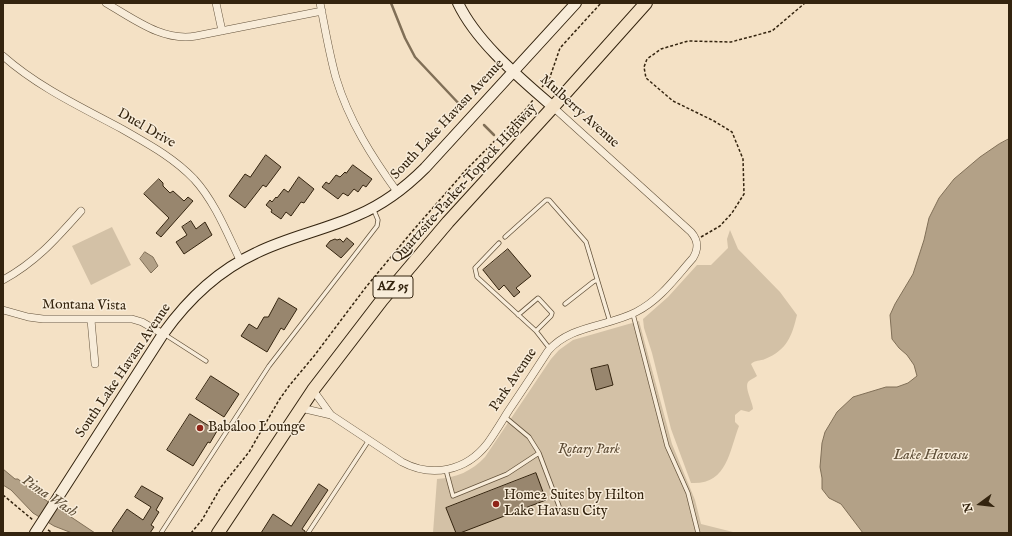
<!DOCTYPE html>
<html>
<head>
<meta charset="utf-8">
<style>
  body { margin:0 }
  #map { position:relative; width:1012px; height:536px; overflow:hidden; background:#f4e1c5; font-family:"IM FELL English",serif }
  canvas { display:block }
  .frame { position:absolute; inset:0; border:4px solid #34240f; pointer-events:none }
  .north { position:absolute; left:960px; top:484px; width:40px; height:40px; -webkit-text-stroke:3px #f8ecd9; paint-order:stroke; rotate:255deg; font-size:11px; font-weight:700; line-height:16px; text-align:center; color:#34240f }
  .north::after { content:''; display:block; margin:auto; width:14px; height:18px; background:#34240f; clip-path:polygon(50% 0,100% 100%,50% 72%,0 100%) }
</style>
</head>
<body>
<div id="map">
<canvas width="1012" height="536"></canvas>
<div class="frame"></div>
<div class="north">N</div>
</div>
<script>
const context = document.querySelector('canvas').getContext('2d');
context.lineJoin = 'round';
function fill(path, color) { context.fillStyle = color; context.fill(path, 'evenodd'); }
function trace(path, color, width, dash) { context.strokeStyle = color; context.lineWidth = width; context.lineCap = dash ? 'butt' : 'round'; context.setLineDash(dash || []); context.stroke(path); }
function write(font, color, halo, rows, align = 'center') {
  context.font = font + ' "IM FELL English",serif'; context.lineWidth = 3; context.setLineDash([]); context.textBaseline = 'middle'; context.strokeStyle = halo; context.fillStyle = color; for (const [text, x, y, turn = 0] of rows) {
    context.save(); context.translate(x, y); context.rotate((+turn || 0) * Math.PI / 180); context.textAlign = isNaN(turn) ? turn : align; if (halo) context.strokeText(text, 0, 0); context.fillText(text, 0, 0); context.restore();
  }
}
const green = new Path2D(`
  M 112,227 L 131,265 L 91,285 L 72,246 Z
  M 730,230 L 738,249 L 780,292 L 797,315 C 792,336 787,350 765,359 C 760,361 755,360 751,364 L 757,376 C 755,378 751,379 749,381 C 743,386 753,402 753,409 L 749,412 L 741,410 L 735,415 L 735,422 L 739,426 C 729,452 727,485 691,483 L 671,429 L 652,353 L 644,328 L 643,319 L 668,297 L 697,265 L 711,265 L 728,248 L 727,239 Z
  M 639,321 L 672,444 L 695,500 L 701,524 L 737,533 L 433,533 L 437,479 C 456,478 472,471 485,457 L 551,359 L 559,350 L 573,340 Z`);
const water = new Path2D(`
  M 1009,139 L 1009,533 L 863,533 L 841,504 L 829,498 L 822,489 L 822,478 L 820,467 L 822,443 L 825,432 L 837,412 L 853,397 L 886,387 L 897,387 L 908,383 L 917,376 L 914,365 L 907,355 L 899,348 L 892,339 L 890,315 L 895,304 L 913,274 L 924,240 L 929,218 L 939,198 L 954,179 L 980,157 L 999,144 Z
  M 145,252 L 153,257 L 158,266 L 151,273 L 140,259 Z
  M 3,469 L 15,479 L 18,479 L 35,493 L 95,533 L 72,533 L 54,526 L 33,513 L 11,490 L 3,485 Z`);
const stream = new Path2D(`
  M 391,3 L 405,38 L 415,57 L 462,107
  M 484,125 L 494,135`);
const building = new Path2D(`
  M 266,155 L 281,167 L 266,187 L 263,185 L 245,208 L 229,196 L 245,174 L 250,177 Z
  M 353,165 L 372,179 L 366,187 L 363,185 L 358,192 L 354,189 L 348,196 L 343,193 L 338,199 L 322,187 L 326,182 L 329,184 L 336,175 L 340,177 L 345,172 L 346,173 Z
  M 299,177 L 314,189 L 304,203 L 301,202 L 291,216 L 286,212 L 281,219 L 271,212 L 272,210 L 266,205 L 270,200 L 272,202 L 276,197 L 277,198 L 284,189 L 288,192 Z
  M 159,179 L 163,183 L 163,186 L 170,193 L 173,191 L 184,201 L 188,197 L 193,201 L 161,237 L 156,233 L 169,218 L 144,194 Z
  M 191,221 L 196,229 L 205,222 L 212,235 L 184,254 L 176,242 L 187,235 L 182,227 Z
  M 347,238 L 354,244 L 341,258 L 326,246 L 330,241 L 335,239 L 337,240 L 340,239 L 343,242 Z
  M 508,249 L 531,276 L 516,288 L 520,292 L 514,297 L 504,285 L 499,290 L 483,270 Z
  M 279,298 L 297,309 L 284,330 L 281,328 L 267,352 L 241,336 L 249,324 L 257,329 L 264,317 L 268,317 Z
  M 608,365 L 613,385 L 596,390 L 591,369 Z
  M 211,376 L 239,394 L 224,417 L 196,399 Z
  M 190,414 L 217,431 L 210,443 L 208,442 L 193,466 L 167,450 Z
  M 536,473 L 546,500 L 460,533 L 456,533 L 446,508 Z
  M 319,484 L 328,490 L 302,529 L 305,531 L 305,533 L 261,533 L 273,514 L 291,526 Z
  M 142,486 L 163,498 L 156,510 L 159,512 L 151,525 L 154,527 L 150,533 L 115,533 L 112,531 L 127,509 L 143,520 L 151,507 L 135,497 Z`);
const path = new Path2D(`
  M 542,87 L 550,77 L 560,48 L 601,3
  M 701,237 L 720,226 L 732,213 L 744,194 L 743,159 L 732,132 L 714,121 L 673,101 L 646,78 L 644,67 L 647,59 L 661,49 L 688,41 L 731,42 L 772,31 L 805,3
  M 3,495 L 33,520
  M 48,530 L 53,533
  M 191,533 L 202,520 L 221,487 L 249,452 L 279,400 L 289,386 L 314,356 L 366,287 L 410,234 L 465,171 L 526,109 L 533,100`);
const lane = new Path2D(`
  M 505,237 L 546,200 L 549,200 L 586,242 L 610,322
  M 499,243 L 475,268 L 477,277 L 536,331 L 550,349
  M 565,304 L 593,282 L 597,280
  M 633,314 L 667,446 L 688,493 L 698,533
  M 518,315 L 538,298 L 539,299 L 552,313 L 551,316 L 536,331
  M 164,334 L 206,361
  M 505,417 L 529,437 L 539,453
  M 446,470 L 453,496 L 507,474 L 539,453 L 559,506
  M 161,533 L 269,366 L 377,226 L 378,220 L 373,208
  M 308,533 L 369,440`);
const street = new Path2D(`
  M 106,3 C 134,19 163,42 196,36 L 322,11
  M 216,3 L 222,31
  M 320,3 C 325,28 329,53 336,78 C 349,121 372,157 398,193
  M 3,56 C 38,87 81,107 122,129 C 148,144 173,157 194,179 C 215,202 227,233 240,260
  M 3,280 C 36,262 56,239 81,211
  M 3,310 L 28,317 L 43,319 L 132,319 L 142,322 L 163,334
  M 91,320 L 95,364
  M 313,390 L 331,415 L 402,462 C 432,478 466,471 487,444 C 495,433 502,421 509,410 C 522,391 535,371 548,351 C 570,325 607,327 636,312 C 660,300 676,277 693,258 C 699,248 698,240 691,232 L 553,107
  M 301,408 L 331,415`);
const secondary = new Path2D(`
  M 458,3 C 477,43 520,78 553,107
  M 35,533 L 163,334 C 188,299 217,271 256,253 C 288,237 325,230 358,215 C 384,204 405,188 425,168 L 576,3`);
const highway = new Path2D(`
  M 218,533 L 313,390 L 382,300 L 448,222 L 553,107 L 646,3`);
const markers = [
  [200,428,4,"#8f2418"],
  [496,504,4,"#8f2418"]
];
const shields = [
  [393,287,40]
];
const shieldNames = [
  ["AZ 95",393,287]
];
const streetNames = [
  ["Mulberry Avenue",579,112,42],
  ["South Lake Havasu Avenue",448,120,-47],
  ["Duel Drive",146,129,30],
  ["Quartzsite–Parker–Topock Highway",465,184,-48],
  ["Montana Vista",84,306,1],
  ["South Lake Havasu Avenue",124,371,-56],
  ["Park Avenue",514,380,-56]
];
const poiNames = [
  ["Babaloo Lounge",208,428],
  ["Home2 Suites by Hilton",504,496],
  ["Lake Havasu City",504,512]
];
const parkNames = [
  ["Rotary Park",589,450]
];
const waterNames = [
  ["Lake Havasu",931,456],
  ["Pima Wash",49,497,34]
];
fill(green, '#d3c1a6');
fill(water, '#b3a187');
trace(water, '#806f57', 1);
trace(stream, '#806f57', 2.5);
fill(building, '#98866e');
trace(building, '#34240f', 1);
trace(lane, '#64533c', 5);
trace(street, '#64533c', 8);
trace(secondary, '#34240f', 12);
trace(highway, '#34240f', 14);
trace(path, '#34240f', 1.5, [3, 2]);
trace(lane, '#f8ecd9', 3.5);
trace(street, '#f8ecd9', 7);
trace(secondary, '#f8ecd9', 10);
trace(highway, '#f4e1c5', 12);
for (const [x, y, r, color] of markers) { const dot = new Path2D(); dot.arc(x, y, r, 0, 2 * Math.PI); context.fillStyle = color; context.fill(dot); trace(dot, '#f8ecd9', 1.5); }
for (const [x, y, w] of shields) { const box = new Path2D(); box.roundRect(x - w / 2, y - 11, w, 22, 3); context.fillStyle = '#f8ecd9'; context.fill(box); trace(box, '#34240f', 1); }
write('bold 13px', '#34240f', null, shieldNames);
write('14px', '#34240f', '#f8ecd9', streetNames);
write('14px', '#34240f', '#f8ecd9', poiNames, 'left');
write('italic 14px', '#5c4b35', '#f8ecd9', parkNames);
write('italic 15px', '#605039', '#f8ecd9', waterNames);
</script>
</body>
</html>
